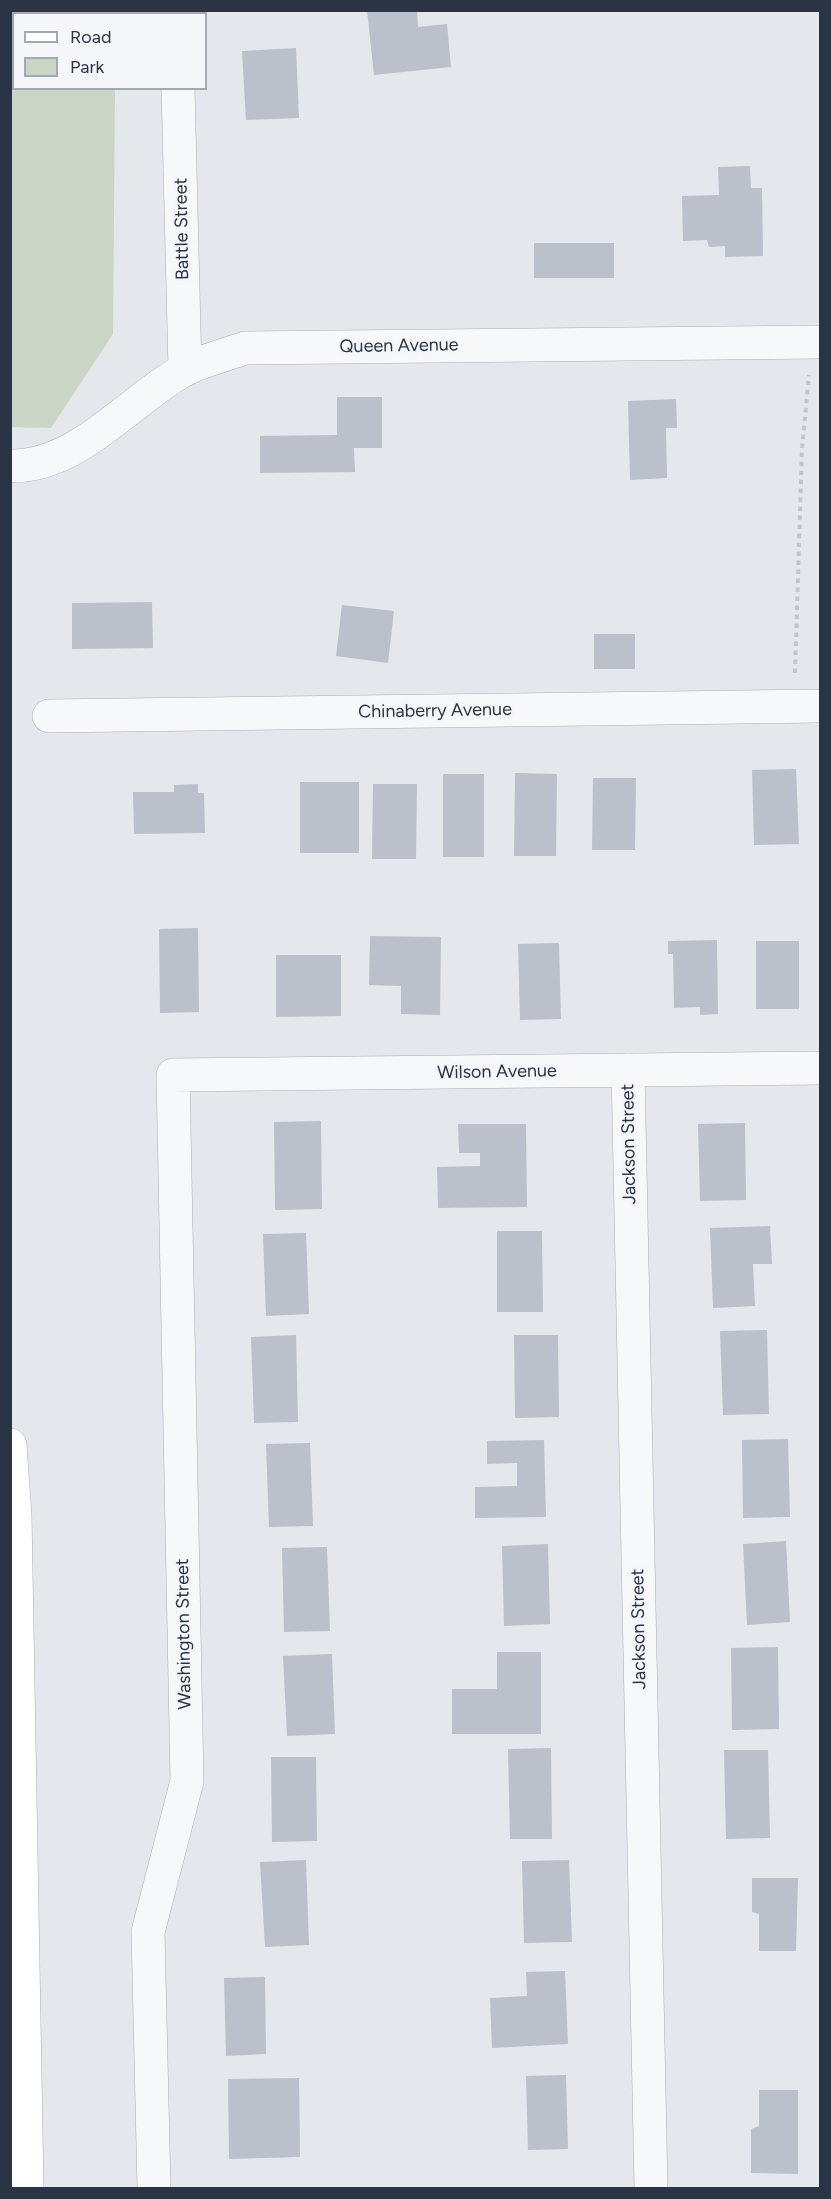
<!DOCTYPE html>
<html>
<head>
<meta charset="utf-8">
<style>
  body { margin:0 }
  #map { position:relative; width:831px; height:2199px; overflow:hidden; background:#e4e7ec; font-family:Figtree,sans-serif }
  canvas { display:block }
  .frame { position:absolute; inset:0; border:12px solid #2b3445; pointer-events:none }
  .legend { position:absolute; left:12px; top:12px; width:195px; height:78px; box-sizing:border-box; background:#f4f6f9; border:2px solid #a4a8b1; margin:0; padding:8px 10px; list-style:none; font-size:18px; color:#2b3445 }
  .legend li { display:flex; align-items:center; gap:12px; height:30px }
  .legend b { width:30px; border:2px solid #a4a8b1 }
</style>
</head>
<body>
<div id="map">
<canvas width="831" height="2199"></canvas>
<div class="frame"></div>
<ul class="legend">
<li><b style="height:8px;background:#fff"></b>Road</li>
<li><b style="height:16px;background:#c9d6c5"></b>Park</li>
</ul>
</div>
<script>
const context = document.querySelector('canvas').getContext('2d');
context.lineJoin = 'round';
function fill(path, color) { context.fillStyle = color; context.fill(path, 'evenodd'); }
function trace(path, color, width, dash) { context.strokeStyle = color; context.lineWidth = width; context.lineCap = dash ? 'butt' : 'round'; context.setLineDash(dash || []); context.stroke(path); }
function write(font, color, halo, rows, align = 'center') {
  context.font = font + ' Figtree,sans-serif'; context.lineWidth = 5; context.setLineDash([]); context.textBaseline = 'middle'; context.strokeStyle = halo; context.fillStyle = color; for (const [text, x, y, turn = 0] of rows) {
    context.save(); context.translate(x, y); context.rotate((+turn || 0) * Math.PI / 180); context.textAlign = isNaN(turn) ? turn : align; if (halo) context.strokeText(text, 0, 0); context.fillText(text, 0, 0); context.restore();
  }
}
const green = new Path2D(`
  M 11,11 L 116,11 L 116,14 L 14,14 L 14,88 L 115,89 L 113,334 L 51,428 L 11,427 Z`);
const building = new Path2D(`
  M 20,10 L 112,10 L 112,14 L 20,14 Z
  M 367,10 L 417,10 L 418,27 L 447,24 L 451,67 L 374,75 Z
  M 296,48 L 299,118 L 246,120 L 242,51 Z
  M 750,166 L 751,188 L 762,188 L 763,256 L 725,257 L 725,246 L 709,247 L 707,240 L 683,241 L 682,196 L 719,195 L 718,167 Z
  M 534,243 L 614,243 L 614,278 L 534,278 Z
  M 337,397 L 382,397 L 382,448 L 354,448 L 355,472 L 260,473 L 260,436 L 337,435 Z
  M 676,399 L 677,428 L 666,428 L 667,478 L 630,480 L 628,401 Z
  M 152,602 L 153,648 L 72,649 L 72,603 Z
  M 342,605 L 394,611 L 388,663 L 336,656 Z
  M 594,634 L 635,634 L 635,669 L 594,669 Z
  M 796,769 L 799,844 L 754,845 L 752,770 Z
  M 515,773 L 557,774 L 556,856 L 514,856 Z
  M 443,774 L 484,774 L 484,857 L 443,857 Z
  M 593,778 L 636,778 L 635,850 L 592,850 Z
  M 300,782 L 359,782 L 359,853 L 300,853 Z
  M 198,784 L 198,793 L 204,793 L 205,833 L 134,834 L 133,792 L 174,792 L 174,785 Z
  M 373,784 L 417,784 L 416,859 L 372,859 Z
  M 198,928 L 199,1012 L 160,1013 L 159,929 Z
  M 370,936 L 441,937 L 440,1015 L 401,1014 L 401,986 L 369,985 Z
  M 717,940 L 718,1014 L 700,1015 L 700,1007 L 674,1008 L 673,954 L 668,954 L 668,941 Z
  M 756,941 L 799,941 L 799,1009 L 756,1009 Z
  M 559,943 L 561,1019 L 520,1020 L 518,944 Z
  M 276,955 L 341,955 L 341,1016 L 276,1017 Z
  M 321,1121 L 322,1209 L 275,1210 L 274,1122 Z
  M 745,1123 L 746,1200 L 700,1201 L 698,1124 Z
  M 458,1124 L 526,1124 L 527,1207 L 438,1208 L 437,1167 L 480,1166 L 480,1153 L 459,1153 Z
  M 770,1226 L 772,1264 L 753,1264 L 755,1306 L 713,1308 L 710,1228 Z
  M 497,1231 L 542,1231 L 543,1312 L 497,1312 Z
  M 306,1233 L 309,1314 L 266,1316 L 263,1234 Z
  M 767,1330 L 769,1414 L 723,1415 L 720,1331 Z
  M 296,1335 L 298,1422 L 254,1423 L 251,1337 Z
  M 514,1335 L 558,1335 L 559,1417 L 515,1418 Z
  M 788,1439 L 790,1517 L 743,1518 L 742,1440 Z
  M 544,1440 L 546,1517 L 475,1518 L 475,1487 L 517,1486 L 517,1463 L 487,1464 L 487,1441 Z
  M 310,1443 L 313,1526 L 269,1527 L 266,1444 Z
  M 786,1541 L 790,1622 L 747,1625 L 743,1544 Z
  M 548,1544 L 550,1624 L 504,1626 L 502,1546 Z
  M 327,1547 L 330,1631 L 284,1632 L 282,1548 Z
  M 778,1647 L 779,1729 L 732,1730 L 731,1648 Z
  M 497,1652 L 541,1652 L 541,1734 L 452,1734 L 452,1689 L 497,1689 Z
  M 332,1654 L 335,1734 L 287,1736 L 283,1656 Z
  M 551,1748 L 552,1839 L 510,1839 L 508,1749 Z
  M 724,1750 L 768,1750 L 770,1838 L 726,1839 Z
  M 271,1757 L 316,1757 L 317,1841 L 272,1842 Z
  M 306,1860 L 309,1945 L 265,1947 L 260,1862 Z
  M 569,1860 L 572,1942 L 524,1943 L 522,1861 Z
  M 752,1878 L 798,1878 L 796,1951 L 759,1951 L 759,1914 L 752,1912 Z
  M 565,1971 L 568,2044 L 492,2048 L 490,1998 L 527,1996 L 526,1972 Z
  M 265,1977 L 266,2054 L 226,2056 L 224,1978 Z
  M 566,2075 L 568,2149 L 528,2150 L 526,2076 Z
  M 299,2078 L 300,2157 L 229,2159 L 228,2079 Z
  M 759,2090 L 798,2090 L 798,2174 L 751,2173 L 751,2129 L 759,2126 Z`);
const path = new Path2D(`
  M 795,673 L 802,449 L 809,375`);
const minor = new Path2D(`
  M 177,10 L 177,14
  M 178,88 L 185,370
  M 10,466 C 79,467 128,401 184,370 C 202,361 225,355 245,348 L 820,342
  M 49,716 L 820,706
  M 628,1070 L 651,2188
  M 154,2188 L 148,1932 L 187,1781 L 173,1075 L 820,1068`);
const secondary = new Path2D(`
  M 10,1445 L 15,1516 L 27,2188`);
const streetNames = [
  ["Battle Street",182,229,-91],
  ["Queen Avenue",399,346,-1],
  ["Chinaberry Avenue",435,711,-1],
  ["Wilson Avenue",497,1072,-1],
  ["Jackson Street",629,1144,-91],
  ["Jackson Street",639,1629,-91],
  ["Washington Street",184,1634,-91]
];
fill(green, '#c9d6c5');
fill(building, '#bbc0ca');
trace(minor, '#a9aeb7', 34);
trace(secondary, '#a9aeb7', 34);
trace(path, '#c2c5cb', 4, [4.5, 4.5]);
trace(minor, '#f7f8fa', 33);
trace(secondary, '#fff', 33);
write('18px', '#2b3445', '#f4f6f9', streetNames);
</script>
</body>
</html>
